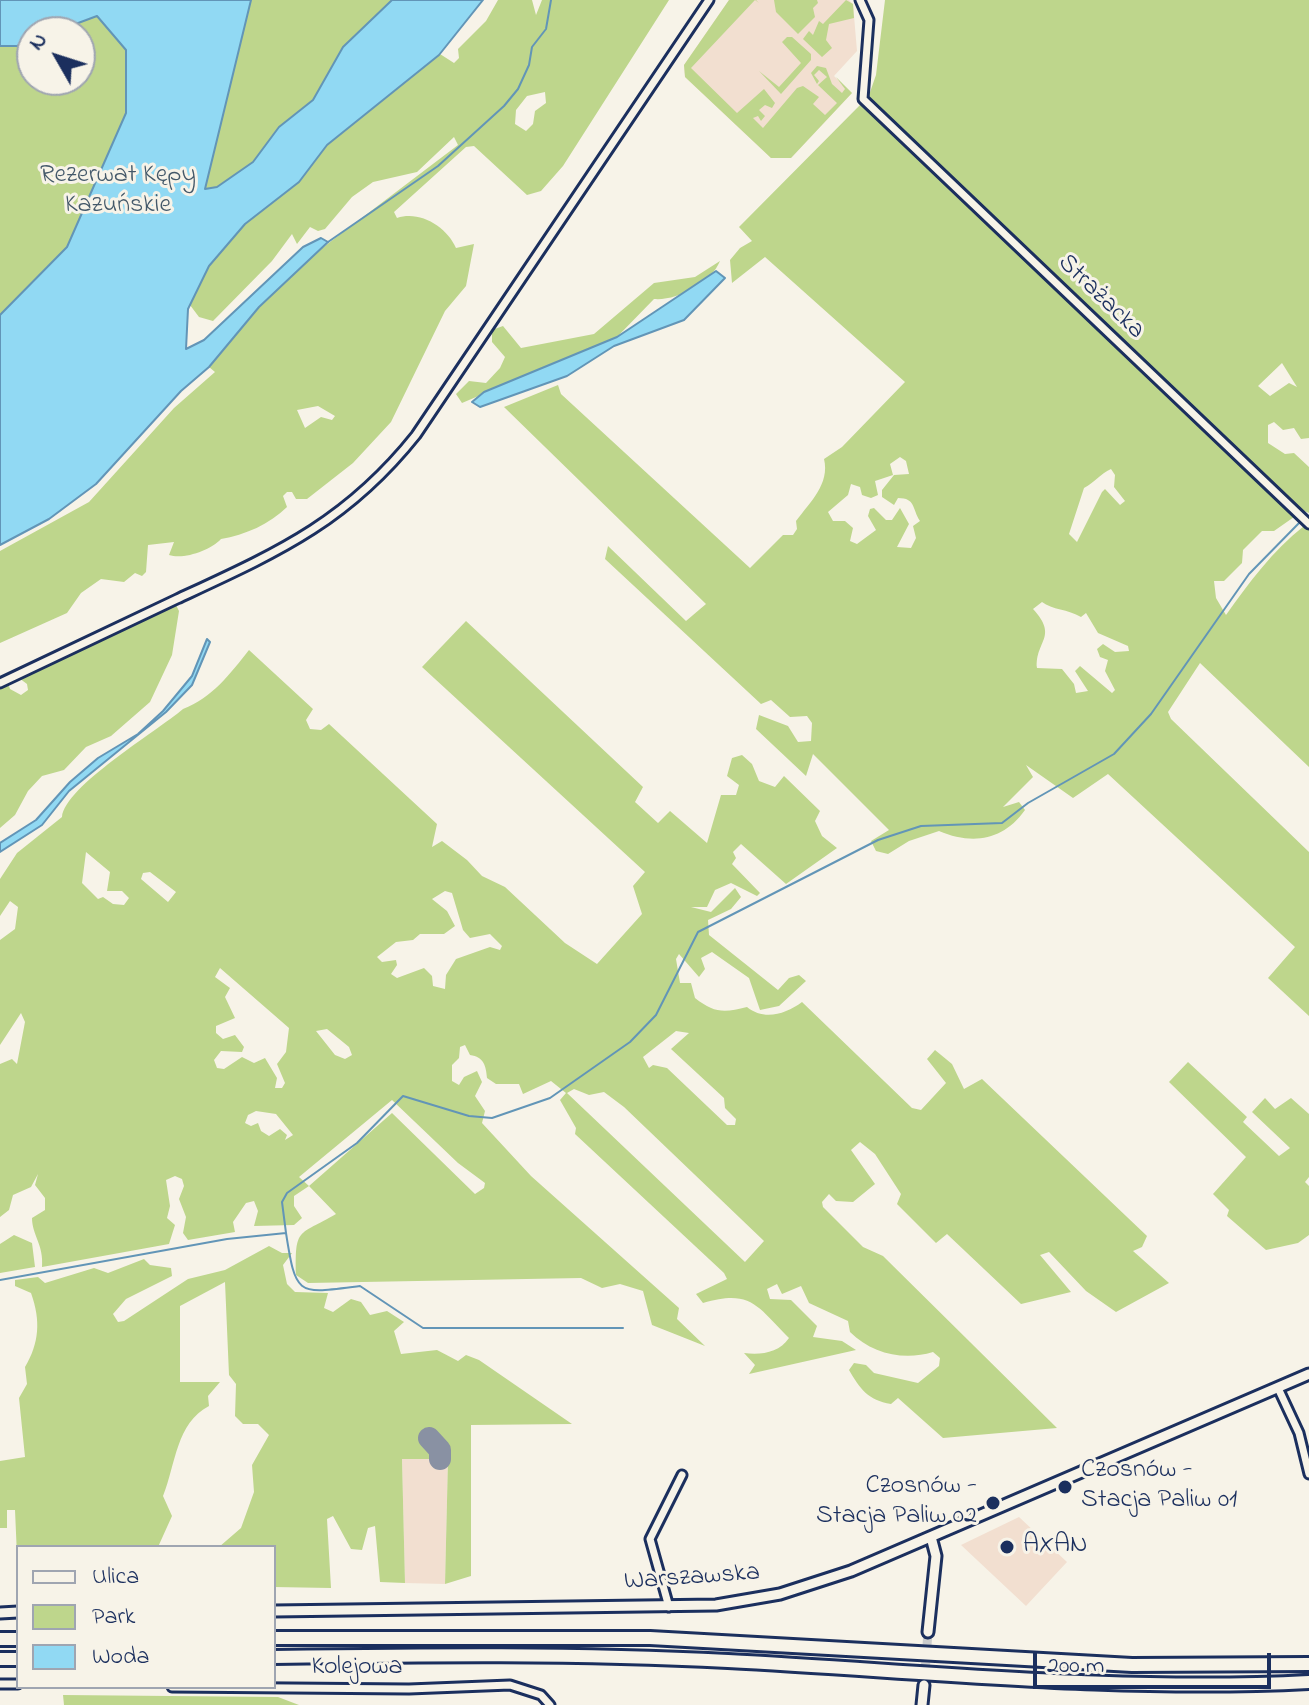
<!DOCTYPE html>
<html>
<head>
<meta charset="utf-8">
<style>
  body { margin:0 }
  #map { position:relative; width:1309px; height:1705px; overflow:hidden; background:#f7f3e8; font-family:"Indie Flower",sans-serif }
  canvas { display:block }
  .legend { position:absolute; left:16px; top:1545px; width:260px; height:144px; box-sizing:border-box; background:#f7f3e8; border:2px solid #9fa5b1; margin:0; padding:10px 14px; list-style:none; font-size:24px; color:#1b2f5e }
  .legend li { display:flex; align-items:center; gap:16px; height:40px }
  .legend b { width:40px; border:2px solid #9fa5b1 }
  .north { position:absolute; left:16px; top:16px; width:80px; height:80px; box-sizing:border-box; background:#f7f3e8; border:2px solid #9fa5b1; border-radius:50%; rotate:309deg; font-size:22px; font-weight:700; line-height:32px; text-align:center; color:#1b2f5e }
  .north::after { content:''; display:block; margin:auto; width:28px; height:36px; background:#1b2f5e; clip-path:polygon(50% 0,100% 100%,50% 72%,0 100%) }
  .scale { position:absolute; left:1033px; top:1653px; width:238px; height:36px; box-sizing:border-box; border:4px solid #1b2f5e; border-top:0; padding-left:10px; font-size:24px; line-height:28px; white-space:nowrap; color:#1b2f5e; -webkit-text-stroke:6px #f7f3e8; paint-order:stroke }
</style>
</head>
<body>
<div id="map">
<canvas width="1309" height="1705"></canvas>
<ul class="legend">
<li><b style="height:10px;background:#f7f3e8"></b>Ulica</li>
<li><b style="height:22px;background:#bed68c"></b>Park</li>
<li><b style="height:22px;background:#91d9f3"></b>Woda</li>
</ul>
<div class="north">N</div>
<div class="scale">200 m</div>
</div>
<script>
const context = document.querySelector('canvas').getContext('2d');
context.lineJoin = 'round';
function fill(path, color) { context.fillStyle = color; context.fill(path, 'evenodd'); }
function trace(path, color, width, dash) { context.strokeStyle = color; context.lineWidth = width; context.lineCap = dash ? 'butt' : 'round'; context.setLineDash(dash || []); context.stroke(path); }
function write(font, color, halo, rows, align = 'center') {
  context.font = font + ' "Indie Flower",sans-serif'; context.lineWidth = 6; context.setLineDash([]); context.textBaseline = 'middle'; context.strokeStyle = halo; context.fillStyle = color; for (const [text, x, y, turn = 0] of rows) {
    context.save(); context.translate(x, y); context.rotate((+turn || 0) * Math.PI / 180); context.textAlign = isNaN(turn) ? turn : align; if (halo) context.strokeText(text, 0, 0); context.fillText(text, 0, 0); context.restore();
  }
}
const built = new Path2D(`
  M 729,0 L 849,0 L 853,4 L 857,51 L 834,76 L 852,93 L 791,158 L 771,158 L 685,77 L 684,65 Z
  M 402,1459 L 448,1459 L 445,1584 L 405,1583 Z
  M 1019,1517 L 1067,1562 L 1026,1606 L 961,1545 Z`);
const green = new Path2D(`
  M 0,0 L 483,0 L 440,54 L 454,63 L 459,58 L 458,49 L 486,21 L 498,0 L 532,0 L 536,15 L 542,0 L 669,0 L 563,166 L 541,191 L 527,195 L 474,146 L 466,147 L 394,212 L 397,218 C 420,210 447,227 456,248 L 474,244 L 466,286 L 445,311 L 391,422 L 353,463 L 307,499 L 296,499 L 292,492 L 287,492 L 283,496 L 287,507 C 270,524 245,535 221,539 C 211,550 184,560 169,555 L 174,542 L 148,545 L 146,572 L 142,576 L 135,573 L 124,582 L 101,579 L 81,593 L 67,613 L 0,643 L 0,551 L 89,502 L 174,408 L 215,372 L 209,367 L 259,307 L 305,261 L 458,145 L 454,137 L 417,172 L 373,182 L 352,197 L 325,229 L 318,231 L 310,227 L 297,244 L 292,234 L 272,261 L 213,321 L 199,317 L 190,305 L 96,484 L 49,519 L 0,545 ZM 32,32 L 80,32 L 80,80 L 32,80 ZM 545,92 L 546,103 L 535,111 L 533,124 L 526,131 L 515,124 L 516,110 L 527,96 ZM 318,406 L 335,416 L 332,420 L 321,417 L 305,428 L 297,410 Z
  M 729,0 L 756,0 L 759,3 L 755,0 L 691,68 L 737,113 L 764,89 L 775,103 L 772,108 L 765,105 L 759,110 L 765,116 L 761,121 L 758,116 L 753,118 L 763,128 L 797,88 L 803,86 L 819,97 L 813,104 L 825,115 L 837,103 L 818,85 L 827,77 L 819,70 L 814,75 L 819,81 L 817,84 L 811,73 L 817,66 L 826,68 L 832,84 L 842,93 L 845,89 L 836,77 L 852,93 L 791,158 L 771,158 L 685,77 L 684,65 Z
  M 774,0 L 817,0 L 818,3 L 813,8 L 815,17 L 798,34 L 776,12 Z
  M 846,0 L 853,4 L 854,18 L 829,24 L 826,40 L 832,48 L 822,57 L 803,39 L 809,31 L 813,35 L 819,21 L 823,24 Z
  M 885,0 L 1309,0 L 1309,438 L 1301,439 L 1294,428 L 1283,430 L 1274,422 L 1268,425 L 1268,443 L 1285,454 L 1294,453 L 1309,467 L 1309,513 L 1299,509 L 868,98 L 876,75 ZM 1282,363 L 1297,387 L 1289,383 L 1270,396 L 1258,386 Z
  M 787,37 L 792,37 L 811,54 L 811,60 L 781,94 L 759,71 L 779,87 L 801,63 L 782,42 Z
  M 862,103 L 1294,517 L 1274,531 L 1262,531 L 1243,550 L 1242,563 L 1224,581 L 1214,581 L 1216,598 L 1226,615 C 1248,584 1273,550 1304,526 L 1309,530 L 1309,767 L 1200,663 L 1168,712 L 1171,719 L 1309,852 L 1309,1016 L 1268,978 L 1295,947 L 1108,774 L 1073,798 L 1026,765 L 1033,777 L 1003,807 L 1019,802 L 1025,810 C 1003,841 972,845 939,831 L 909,841 L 888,854 L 876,851 L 871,841 L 889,830 L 813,754 L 806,776 L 756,729 L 759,715 L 788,726 L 798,742 L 811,741 L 812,723 L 807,716 L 790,717 L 771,700 L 761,704 L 605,559 L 608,546 L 686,621 L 706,604 L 504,407 L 558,385 L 561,394 L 750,568 L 783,535 L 793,535 L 797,529 L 796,521 C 810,502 830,484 824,459 L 842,447 L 905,382 L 765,257 L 732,283 L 730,260 L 740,248 L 752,241 L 739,227 ZM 900,457 L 906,461 L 909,474 L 894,475 L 882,490 L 882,497 L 894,505 L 898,498 C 916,498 912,509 920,521 L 913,526 L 916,538 L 911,548 L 897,547 L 909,524 L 900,508 L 892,520 L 886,520 L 874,508 L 870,509 L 868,516 L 876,530 L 857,544 L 850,541 L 853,528 L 845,521 L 833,521 L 828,512 L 848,495 L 851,484 L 860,487 L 862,495 L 871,498 L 878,495 L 875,481 L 893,475 L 890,464 ZM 1111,469 L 1115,475 L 1114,487 L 1125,501 L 1120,505 L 1105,489 L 1102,492 L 1077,542 L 1069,534 L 1084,488 C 1095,482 1100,474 1111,469 ZM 1042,602 C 1052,610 1068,609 1081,617 L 1086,613 L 1098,633 L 1128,646 L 1129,651 L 1115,652 L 1103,644 L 1097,649 L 1100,657 L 1108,660 L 1105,671 L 1115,690 L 1112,693 L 1080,666 L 1075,671 L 1088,691 L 1076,693 L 1074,684 L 1062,669 L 1037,668 C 1035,641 1059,637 1033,609 Z
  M 720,261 C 711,283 677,301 654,299 L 617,337 L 462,403 L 456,394 L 469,381 L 486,383 L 500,368 L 505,357 L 492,342 L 492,330 L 503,326 L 521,348 L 594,334 L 654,283 L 695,277 Z
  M 176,605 L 179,611 L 172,655 L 150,702 L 111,736 L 86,747 L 64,770 L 42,776 L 28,791 L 15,815 L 0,828 L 0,688 L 8,683 L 10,689 L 21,695 L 28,690 L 27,684 L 19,678 Z
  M 466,621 L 643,787 L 635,802 L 658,823 L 670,811 L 707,843 L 721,795 L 736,795 L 739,785 L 727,776 L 732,758 L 742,755 L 752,764 L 759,781 L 775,787 L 784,776 L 820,811 L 815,821 L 822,836 L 837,848 L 786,884 L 741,844 L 733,852 L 736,858 L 732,864 L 760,893 L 757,896 L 731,883 L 715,890 L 707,907 L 691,907 L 711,912 L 735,888 L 741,897 L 731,909 L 708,920 L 709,935 L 778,990 L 789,978 L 799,975 L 806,981 L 779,1006 L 760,1010 L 749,978 L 712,952 L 701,958 L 705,969 L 699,977 L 679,954 L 676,959 L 680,983 L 691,983 L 695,998 C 714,1013 724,1013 747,1007 C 764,1021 786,1014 802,1002 L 912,1108 L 921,1110 L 946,1083 L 927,1059 L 935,1050 L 952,1064 L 964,1089 L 982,1079 L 1147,1236 L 1142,1247 L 1133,1251 L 1169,1283 L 1116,1312 L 1086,1291 L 1049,1252 L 1040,1255 L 1071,1292 L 1021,1304 L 947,1234 L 936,1243 L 897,1204 L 901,1194 L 875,1154 L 860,1142 L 851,1150 L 875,1184 L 853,1202 L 836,1201 L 829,1194 L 822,1202 L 823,1207 L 863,1247 L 883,1256 L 1057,1428 L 943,1438 L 898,1398 L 891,1404 C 868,1400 860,1389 849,1370 L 854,1363 L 866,1365 L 874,1373 L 918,1383 L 939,1366 L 940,1358 L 933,1352 C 904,1361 872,1354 850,1332 L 848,1321 L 809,1303 L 801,1286 L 782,1294 L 777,1284 L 767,1289 L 770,1299 L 791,1300 L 817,1326 L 813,1337 L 842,1341 L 856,1350 L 749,1374 L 755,1365 L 744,1353 C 761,1355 779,1353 789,1338 C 757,1306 751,1289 703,1303 L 696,1294 L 727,1279 L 724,1273 L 575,1134 L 576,1128 L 560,1100 L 566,1093 L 551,1081 L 523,1094 L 519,1084 L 496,1084 L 487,1078 C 486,1066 484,1057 470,1055 L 465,1045 L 460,1047 L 459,1058 L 452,1065 L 452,1081 L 459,1085 L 464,1077 L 477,1071 L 482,1082 L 475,1096 L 485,1111 L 482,1123 L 531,1176 L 679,1308 L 677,1319 L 705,1346 L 652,1325 L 643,1291 L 620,1284 L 602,1288 L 581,1278 L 308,1283 L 296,1275 C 295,1227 298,1236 336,1214 L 309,1186 L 294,1196 L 294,1206 L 302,1218 L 294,1225 L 254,1226 L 258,1211 L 254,1201 L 246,1203 L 233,1222 L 235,1232 L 188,1240 L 183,1233 L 186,1217 L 179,1199 L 184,1186 L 182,1179 L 175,1176 L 166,1180 L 170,1206 L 167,1218 L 175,1225 L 169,1244 L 42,1267 C 44,1245 32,1235 32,1218 L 45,1210 L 45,1198 L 35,1185 L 38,1174 L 31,1187 L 13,1195 L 9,1210 L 0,1217 L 0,1064 L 12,1059 L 17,1064 L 25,1022 L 21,1013 L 0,1045 L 0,940 L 15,929 L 18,907 L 10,901 L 0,916 L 0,879 L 17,853 L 62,817 C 65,786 156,732 183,709 C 212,698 230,674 249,650 L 313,709 L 306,720 L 310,729 L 321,730 L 329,724 L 437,824 L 432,847 L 442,841 L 467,860 L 482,876 L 505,887 L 565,943 L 597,964 L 642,914 L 633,886 L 645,872 L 422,667 ZM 86,852 L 110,872 L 107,891 L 122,891 L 129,898 L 124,905 L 113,904 L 103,897 L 98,899 L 82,883 ZM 150,872 L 176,892 L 168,902 L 141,879 L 143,873 ZM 445,891 L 452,893 L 463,930 L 470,938 L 490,934 L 502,946 L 500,950 L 490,947 L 456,959 L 446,975 L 445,989 L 433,986 L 432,976 L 424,968 L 397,978 L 391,974 L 397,965 L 396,960 L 382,962 L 377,957 L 396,942 L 413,940 L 420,934 L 444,934 L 455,926 L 447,911 L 432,899 ZM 220,968 L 289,1028 L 286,1052 L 277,1064 L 285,1083 L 282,1088 L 275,1088 L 277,1078 L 265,1058 L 254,1063 L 242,1057 L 224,1069 L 217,1068 L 214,1060 L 221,1051 L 242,1052 L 244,1047 L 235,1035 L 223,1039 L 216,1033 L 216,1026 L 235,1018 L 225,997 L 230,988 L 215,977 ZM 327,1029 L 349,1047 L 352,1055 L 345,1059 L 335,1055 L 316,1031 ZM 676,1031 L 689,1033 L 671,1049 L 724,1098 L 725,1108 L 736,1119 L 735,1125 L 727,1125 L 667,1068 L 653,1065 L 649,1068 L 643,1057 ZM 574,1089 L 589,1095 L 604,1092 L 624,1107 L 764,1241 L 745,1262 L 567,1093 ZM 392,1100 L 458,1163 L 485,1183 L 484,1188 L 475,1194 L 392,1113 L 309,1186 L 299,1177 ZM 256,1111 L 276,1114 L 293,1135 L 285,1140 L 287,1135 L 280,1129 L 269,1136 L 261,1131 L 258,1123 L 251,1126 L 245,1123 L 248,1115 Z
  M 1188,1062 L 1247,1117 L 1243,1122 L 1279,1156 L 1290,1148 L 1252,1112 L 1265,1098 L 1275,1109 L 1291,1098 L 1309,1114 L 1309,1177 L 1305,1182 L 1309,1186 L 1309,1235 L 1298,1243 L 1266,1250 L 1227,1216 L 1229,1210 L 1213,1194 L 1246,1157 L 1169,1082 Z
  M 14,1235 L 32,1243 L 35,1267 L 0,1273 L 0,1244 Z
  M 269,1246 L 282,1253 L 292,1253 L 283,1265 L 287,1284 L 295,1292 L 328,1293 L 324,1308 L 333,1312 L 351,1299 L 361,1302 L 370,1315 L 387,1311 L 404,1322 L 394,1331 L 401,1354 L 437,1350 L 458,1361 L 466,1355 L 479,1360 L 572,1424 L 471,1425 L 471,1576 L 445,1584 L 448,1459 L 402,1459 L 405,1583 L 380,1582 L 375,1526 L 368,1528 L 362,1550 L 351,1549 L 333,1516 L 327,1519 L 331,1588 L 274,1587 L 274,1547 L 219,1547 L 241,1528 L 254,1492 L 252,1465 L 269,1435 L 258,1424 L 243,1424 L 235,1416 L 236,1384 L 229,1375 L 225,1282 L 180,1306 L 180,1382 L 220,1382 L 208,1396 L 209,1406 C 176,1423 176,1464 163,1496 L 172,1516 L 158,1547 L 18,1547 L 18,1579 L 15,1510 L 7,1510 L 7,1528 L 0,1528 L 0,1461 L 25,1457 L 19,1398 L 27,1384 L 25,1367 C 39,1343 41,1321 31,1293 L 15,1286 L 15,1280 L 38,1277 L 45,1283 L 94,1268 L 108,1273 L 144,1259 L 150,1265 L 171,1268 L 172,1276 L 126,1299 L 113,1314 L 118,1322 L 124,1321 L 188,1279 L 225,1270 Z
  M 63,1695 L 278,1697 L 299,1705 L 64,1705 Z`);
const water = new Path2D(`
  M 0,0 L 251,0 L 205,189 L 217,187 L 253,162 L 279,127 L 313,100 L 343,47 L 392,0 L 483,0 L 439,55 L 327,145 L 299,182 L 245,224 L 209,266 L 188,309 L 186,349 L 204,340 L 303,247 L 321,238 L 328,242 L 259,307 L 209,367 L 181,391 L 96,484 L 49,519 L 0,545 L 0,315 L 67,247 L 126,113 L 126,50 L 97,16 L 54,32 L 32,32 L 32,40 L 17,46 L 0,46 Z
  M 716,271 L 725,278 L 684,320 L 614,346 L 567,376 L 480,407 L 472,402 L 484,392 L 617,337 Z
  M 207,639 L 210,642 L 192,685 L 166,712 L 69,791 L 42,825 L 0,852 L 0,843 L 36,820 L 70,782 L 98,758 L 138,734 L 163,711 L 192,676 Z`);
const stream = new Path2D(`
  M 328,242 L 438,166 L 504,106 L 518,89 L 529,65 L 532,47 L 546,29 L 551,0
  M 286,1233 L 282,1202 L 287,1193 L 357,1143 L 403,1096 L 469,1116 L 492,1118 L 550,1098 L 630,1042 L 656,1015 L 698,932 L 878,840 L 921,826 L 1002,823 L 1028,803 L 1114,754 L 1151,714 L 1249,574 L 1301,521
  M 0,1280 L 227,1239 L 286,1233 C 296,1297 297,1294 360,1286 L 423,1328 L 623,1328`);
const taxiway = new Path2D(`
  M 429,1438 L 440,1450 L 440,1459`);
const secondaryTunnel = new Path2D(`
  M 924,1685 L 928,1632`);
const street = new Path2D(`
  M 860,0 L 869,20 L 863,99 L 1309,524
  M 0,683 C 59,655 118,627 177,599 C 276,553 346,523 416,435 L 709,0
  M 1278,1388 L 1299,1433 L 1309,1474
  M 669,1607 L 650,1539 L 682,1475
  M 0,1684 L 18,1684
  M 172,1687 L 409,1689 L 510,1685 L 541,1695 L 550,1705`);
const secondary = new Path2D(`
  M 274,1611 L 716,1605 L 780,1594 L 851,1571 L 1309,1374
  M 0,1613 L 18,1612
  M 928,1632 L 936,1556 L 931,1537
  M 922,1705 L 924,1685`);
const highway = new Path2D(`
  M 274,1638 L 650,1638 L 1132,1665 L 1309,1664
  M 0,1639 L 18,1639
  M 274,1657 C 425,1655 577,1653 728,1661 C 922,1671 1115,1692 1309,1682
  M 0,1659 L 18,1659`);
const markers = [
  [1065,1487,8,"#1b2f5e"],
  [993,1503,8,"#1b2f5e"],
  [1007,1547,8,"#1b2f5e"]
];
const parkNames = [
  ["Rezerwat Kępy",118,177],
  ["Kazuńskie",118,207]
];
const streetNames = [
  ["Strażacka",1100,298,44],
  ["Warszawska",692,1579,-4],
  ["Kolejowa",357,1669]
];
const poiNames = [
  ["Czosnów -",1081,1472],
  ["Stacja Paliw 01",1081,1502],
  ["Czosnów -",977,1488,"right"],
  ["Stacja Paliw 02",977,1518,"right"],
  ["AXAN",1023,1547]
];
fill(built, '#f2dfd0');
fill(green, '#bed68c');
fill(water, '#91d9f3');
trace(water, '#6295b7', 2);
trace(stream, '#6295b7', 2);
trace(taxiway, '#8991a3', 22);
trace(secondaryTunnel, '#cbcccc', 9, [9, 4.5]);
trace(street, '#1b2f5e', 13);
trace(secondary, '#1b2f5e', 15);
trace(highway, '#1b2f5e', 18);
trace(street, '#f7f3e8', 7);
trace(secondary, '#f7f3e8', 9);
trace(highway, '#f7f3e8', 12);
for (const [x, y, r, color] of markers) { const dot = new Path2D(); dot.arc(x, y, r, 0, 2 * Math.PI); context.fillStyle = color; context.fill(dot); trace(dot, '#f7f3e8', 3); }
write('26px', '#44596a', '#f7f3e8', parkNames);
write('26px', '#1b2f5e', '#f7f3e8', streetNames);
write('26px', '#1b2f5e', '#f7f3e8', poiNames, 'left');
</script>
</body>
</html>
